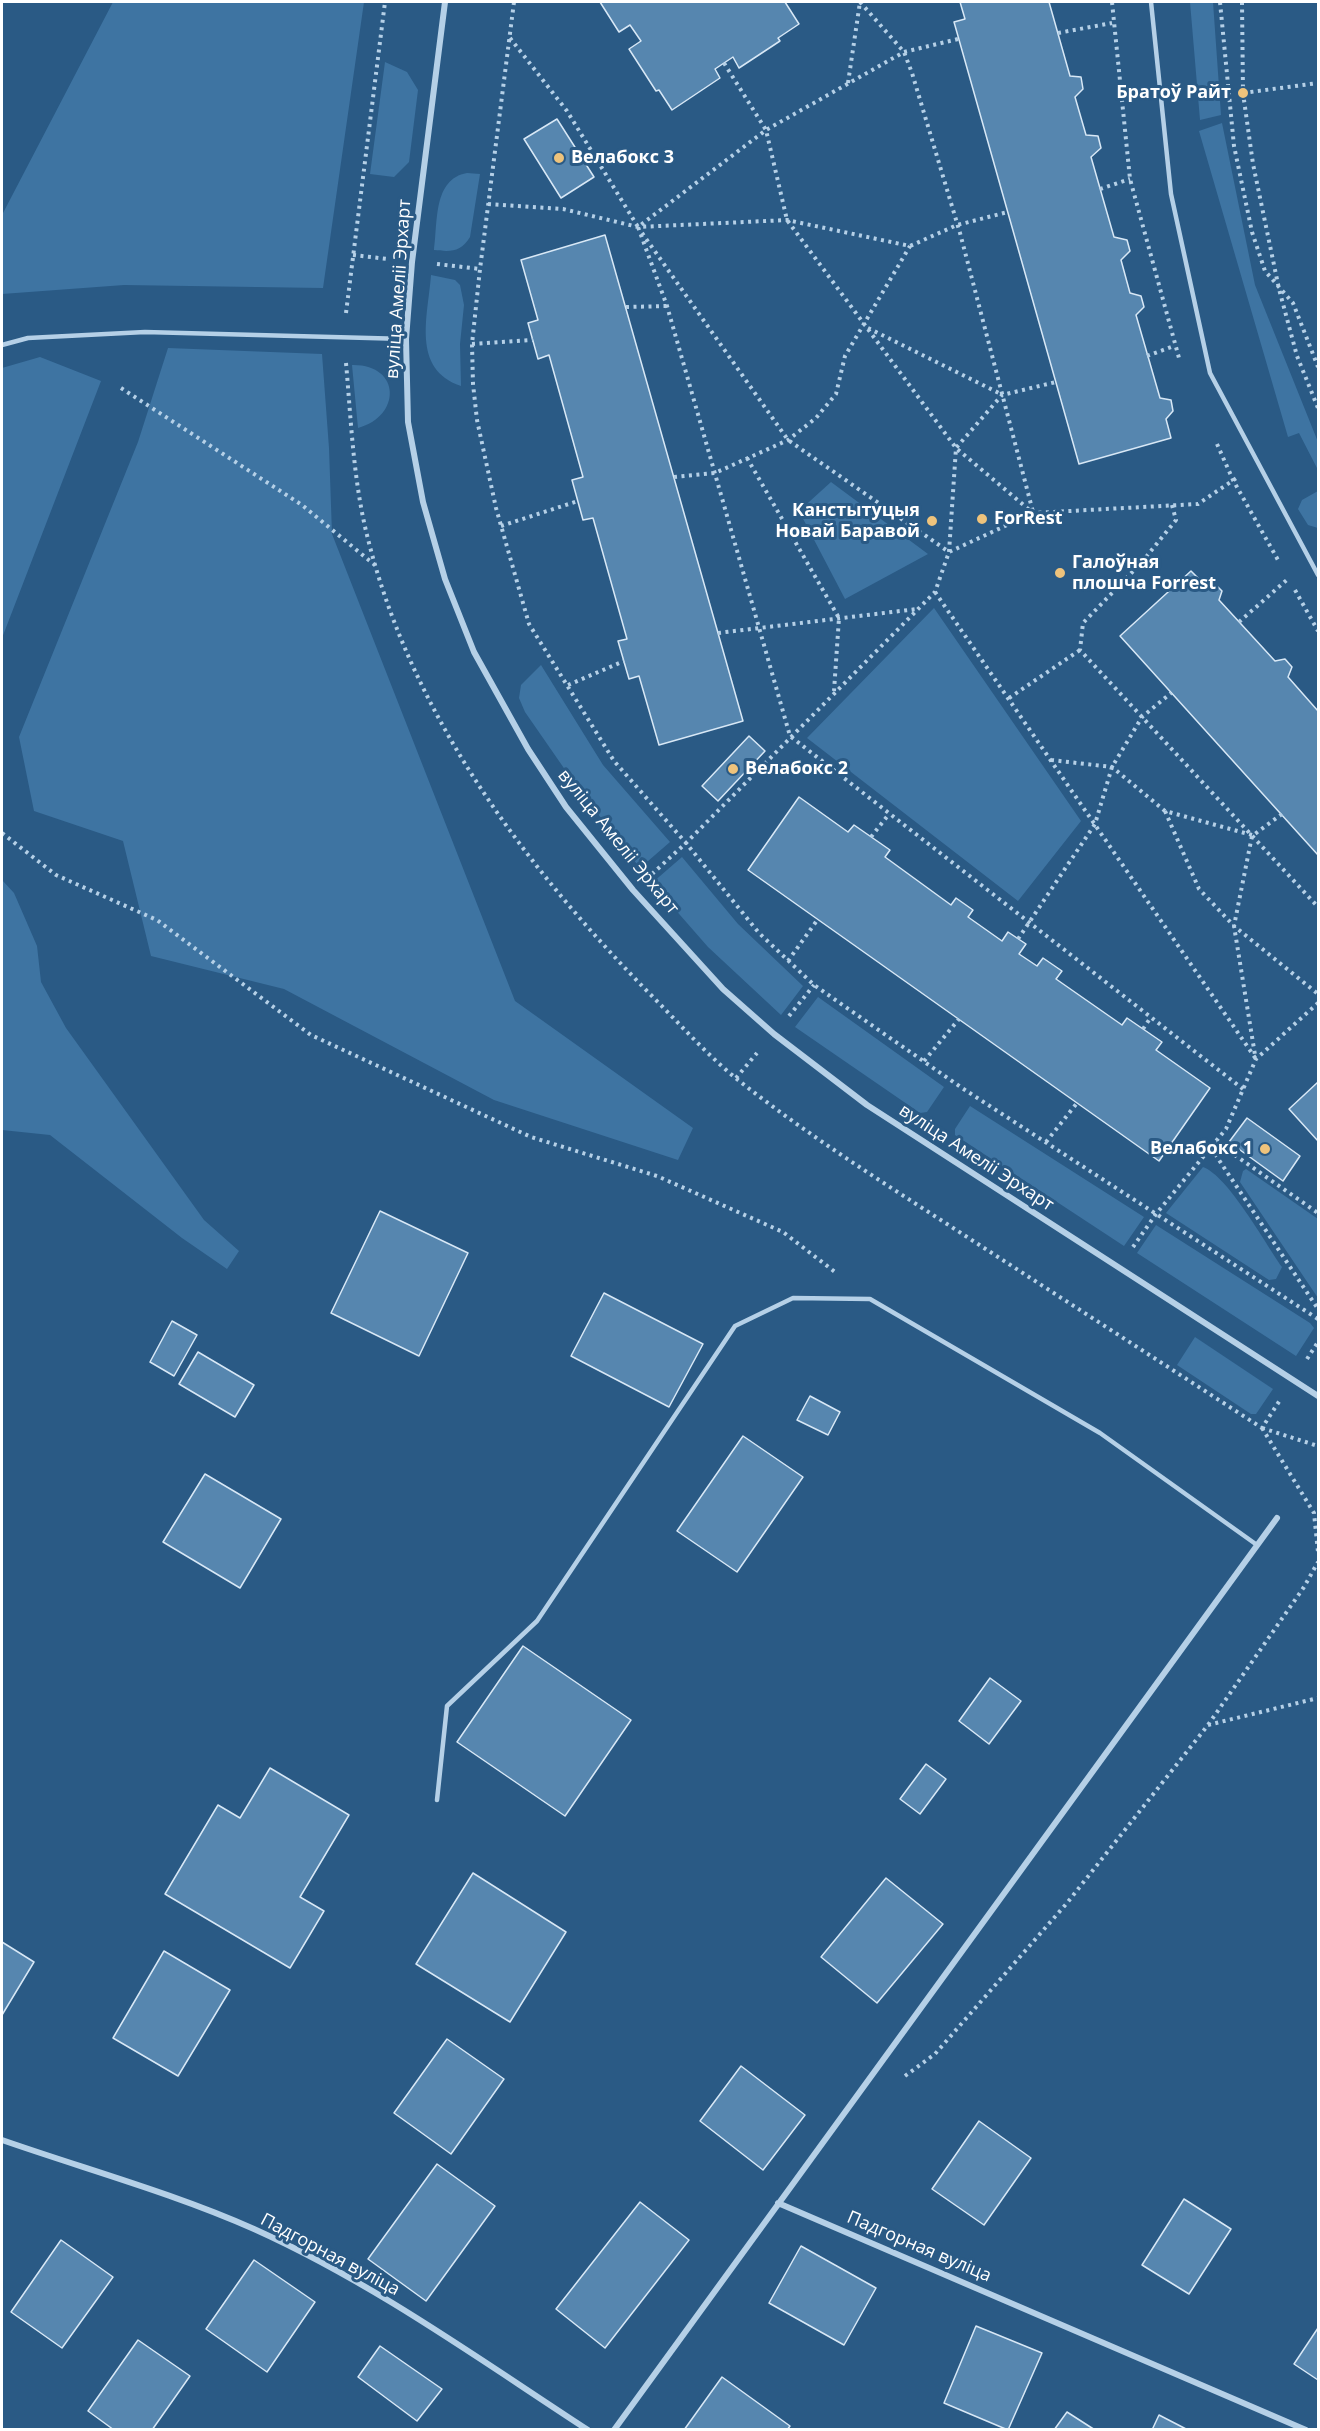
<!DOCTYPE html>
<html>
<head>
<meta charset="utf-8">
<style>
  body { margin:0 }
  #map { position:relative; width:1320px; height:2431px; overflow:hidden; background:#2a5a85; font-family:"Open Sans",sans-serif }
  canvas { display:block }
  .frame { position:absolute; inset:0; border:3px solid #fff; pointer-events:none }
</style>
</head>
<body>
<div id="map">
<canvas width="1320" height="2431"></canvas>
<div class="frame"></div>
</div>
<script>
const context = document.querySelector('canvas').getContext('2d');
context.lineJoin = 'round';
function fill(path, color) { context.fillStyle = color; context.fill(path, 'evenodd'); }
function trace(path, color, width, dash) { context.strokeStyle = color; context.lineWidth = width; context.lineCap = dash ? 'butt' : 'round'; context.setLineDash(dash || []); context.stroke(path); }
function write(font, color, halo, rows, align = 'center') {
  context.font = font + ' "Open Sans",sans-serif'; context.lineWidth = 6; context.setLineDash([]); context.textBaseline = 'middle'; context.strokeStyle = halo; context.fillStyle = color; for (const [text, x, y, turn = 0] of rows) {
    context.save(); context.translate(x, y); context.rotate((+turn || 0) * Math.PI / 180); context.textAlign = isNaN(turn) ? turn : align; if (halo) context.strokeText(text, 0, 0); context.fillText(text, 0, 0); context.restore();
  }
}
const green = new Path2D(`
  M 113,2 L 364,2 L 323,288 L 124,285 L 2,294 L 2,215 Z
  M 1190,2 L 1213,2 L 1221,115 L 1200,120 Z
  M 385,62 L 407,72 L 418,90 L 409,162 L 394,177 L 370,174 Z
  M 1222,123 L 1255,285 L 1318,442 L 1318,470 L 1299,433 L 1288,437 L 1199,131 Z
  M 467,173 L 480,174 L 470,237 C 461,252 451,252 434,250 C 438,222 433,179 467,173 Z
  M 431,275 L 455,280 L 460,285 L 464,305 L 460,344 L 461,386 C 411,369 428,316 431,275 Z
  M 168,348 L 322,354 L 329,448 L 332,534 L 515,1001 L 693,1128 L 678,1160 L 494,1100 L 284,989 L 151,956 L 123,841 L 34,811 L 19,737 L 138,442 Z
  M 40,357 L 101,381 L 2,638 L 2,368 Z
  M 352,365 C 401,364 402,416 358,428 Z
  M 831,482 L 928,554 L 845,599 L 799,511 Z
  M 1318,491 L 1318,528 L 1308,525 L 1298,509 L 1302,500 Z
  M 934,608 L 1081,821 L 1018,901 L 807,738 Z
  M 541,665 L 603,765 L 670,842 L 640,868 L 577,787 L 525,712 L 519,698 L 521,685 Z
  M 682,857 L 738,924 L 803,986 L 781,1015 L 708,947 L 652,883 Z
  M 2,880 L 14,893 L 37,946 L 41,982 L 66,1028 L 204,1220 L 239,1251 L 227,1269 L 182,1238 L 50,1135 L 2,1130 Z
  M 818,997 L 944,1087 L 927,1112 L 920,1113 L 795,1027 Z
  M 970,1106 L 1144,1217 L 1124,1246 L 955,1135 L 955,1129 Z
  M 1203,1167 C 1228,1176 1265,1243 1282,1267 L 1276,1279 L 1269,1280 L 1166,1213 Z
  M 1246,1169 L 1318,1219 L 1318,1298 L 1240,1182 L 1243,1171 Z
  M 1156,1225 L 1310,1323 L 1314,1328 L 1296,1356 L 1137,1253 Z
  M 1195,1337 L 1273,1389 L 1256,1414 L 1251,1414 L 1177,1365 Z`);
const building = new Path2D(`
  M 600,2 L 785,2 L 799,24 L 778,38 L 780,41 L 739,68 L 733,57 L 715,69 L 720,78 L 672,110 L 659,90 L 656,91 L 629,49 L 641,41 L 630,25 L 619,32 Z
  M 960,2 L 1049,2 L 1070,76 L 1081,77 L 1083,89 L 1075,97 L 1086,135 L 1098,136 L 1101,148 L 1091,157 L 1114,237 L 1127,240 L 1130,251 L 1121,260 L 1130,293 L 1141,296 L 1144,307 L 1136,315 L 1160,398 L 1171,400 L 1173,411 L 1166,419 L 1171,438 L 1079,464 L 954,22 L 965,19 Z
  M 557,119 L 594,177 L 561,198 L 524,139 Z
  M 605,235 L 743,721 L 659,745 L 639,676 L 629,679 L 618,641 L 627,639 L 593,518 L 583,520 L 572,480 L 583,477 L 549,355 L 538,359 L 528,323 L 538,320 L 521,260 Z
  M 1191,571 L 1205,585 L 1214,583 L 1222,591 L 1219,600 L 1275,661 L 1285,659 L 1292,667 L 1288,677 L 1318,711 L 1318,855 L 1120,636 Z
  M 749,736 L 765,751 L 718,801 L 702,786 Z
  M 799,797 L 848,832 L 854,825 L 890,850 L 885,857 L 951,905 L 956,898 L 973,910 L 968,917 L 1002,941 L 1008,932 L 1026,944 L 1019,954 L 1037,966 L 1043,958 L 1062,971 L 1056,979 L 1122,1025 L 1127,1018 L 1162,1042 L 1156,1050 L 1210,1088 L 1159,1161 L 748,870 Z
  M 1318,1082 L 1318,1141 L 1289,1109 Z
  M 1247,1118 L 1300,1156 L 1283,1181 L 1229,1142 Z
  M 380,1211 L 468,1253 L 419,1356 L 331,1313 Z
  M 604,1293 L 703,1344 L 669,1407 L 571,1356 Z
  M 172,1321 L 197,1335 L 174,1376 L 150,1362 Z
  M 198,1352 L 254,1385 L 235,1417 L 179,1384 Z
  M 810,1396 L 840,1412 L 828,1435 L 797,1420 Z
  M 743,1436 L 803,1477 L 737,1572 L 677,1531 Z
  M 205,1474 L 281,1519 L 240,1588 L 163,1542 Z
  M 523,1646 L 631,1720 L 565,1816 L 457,1742 Z
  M 990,1678 L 1021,1701 L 989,1744 L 959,1721 Z
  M 926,1764 L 946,1779 L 920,1814 L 900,1799 Z
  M 270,1768 L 349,1815 L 300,1897 L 324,1911 L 290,1968 L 165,1894 L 218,1805 L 240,1818 Z
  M 473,1873 L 566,1932 L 510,2022 L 416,1964 Z
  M 886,1878 L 943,1924 L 877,2003 L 821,1957 Z
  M 2,1942 L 34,1962 L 2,2015 Z
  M 164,1951 L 230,1990 L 178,2076 L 113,2038 Z
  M 447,2039 L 504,2079 L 451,2154 L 394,2113 Z
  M 741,2066 L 805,2115 L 763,2170 L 700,2121 Z
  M 979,2121 L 1031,2158 L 984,2225 L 932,2189 Z
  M 437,2164 L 495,2206 L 426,2301 L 368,2259 Z
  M 1184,2199 L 1231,2229 L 1189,2294 L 1142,2265 Z
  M 640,2202 L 689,2240 L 605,2348 L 556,2309 Z
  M 61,2240 L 113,2277 L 62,2348 L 11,2312 Z
  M 801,2246 L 876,2288 L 844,2345 L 769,2303 Z
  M 254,2260 L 315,2302 L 267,2372 L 206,2329 Z
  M 976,2326 L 1042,2353 L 1008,2430 L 944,2403 Z
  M 1318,2328 L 1318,2380 L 1294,2364 Z
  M 138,2340 L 190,2376 L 152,2430 L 114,2430 L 88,2411 Z
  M 380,2346 L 442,2389 L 417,2421 L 358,2377 Z
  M 722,2377 L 790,2426 L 787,2430 L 684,2430 Z
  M 1067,2412 L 1095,2430 L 1054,2430 Z
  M 1159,2415 L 1188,2430 L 1152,2430 Z`);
const path = new Path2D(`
  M 514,2 L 480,269 L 472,344 L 473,384 L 477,420 L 496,508 L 529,624 L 614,761 L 686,843 L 759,933 L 814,985 L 962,1088 L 1318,1319
  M 860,2 L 904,52 L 912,73 L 960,233 L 1033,512
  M 1112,2 L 1130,179 L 1179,358
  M 1220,2 L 1234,146 L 1252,232 L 1265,271 L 1293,303 L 1318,367
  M 1242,2 L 1243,93 L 1253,164 L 1279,289 L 1297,356 L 1318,408
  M 1058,33 L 1112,23
  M 510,38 L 567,111 L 638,227
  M 958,39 L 904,52 L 766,130 L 638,227 L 667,306 L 790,736 L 1243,1089
  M 724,63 L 766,130 L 787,220 L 956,448 L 1033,513
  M 848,83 L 860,2
  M 1243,93 L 1318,83
  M 1100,189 L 1130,179
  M 488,204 L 563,209 L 638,227 L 787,220 L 910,246 L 957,225 L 1008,212
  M 642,233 L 788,440 L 949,552
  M 353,255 L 388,259
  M 437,264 L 480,269
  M 626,307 L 667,306
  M 346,313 L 385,2
  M 868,328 L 1001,394
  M 472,344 L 533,340
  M 1147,356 L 1174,346
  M 346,363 C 351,419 353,476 366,531 C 409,711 521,862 648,992 C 678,1022 706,1054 738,1080 C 810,1137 887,1185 964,1235 C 1063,1299 1162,1363 1262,1428 L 1280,1400
  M 121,388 L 302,505 L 376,566
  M 1217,444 L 1233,480 L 1278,560
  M 747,458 L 839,618 L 834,691
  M 674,477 L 715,473 L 788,440 L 816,418 L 836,394 L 845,356 L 910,246
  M 1172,505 L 1176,520 L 1142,562 L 1083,623 L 1080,650 L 1318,907
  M 501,526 L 578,501
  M 949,552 L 956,448 L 1002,395 L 1056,382
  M 1295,590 L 1318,631
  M 935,592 L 1256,1059
  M 1239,622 L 1289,578
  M 718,633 L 917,609
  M 568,685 L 624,661
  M 1009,698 L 1080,650
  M 1051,760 L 1112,767 L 1165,811 L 1252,835
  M 1165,811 L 1199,889 L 1234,926 L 1255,1055
  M 1282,814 L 1252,836 L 1234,926 L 1318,994
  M 2,833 L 56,875 L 157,920 L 311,1035 L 531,1137 L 657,1176 L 783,1232 L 835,1272
  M 871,837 L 889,814
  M 652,874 L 686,843 L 935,592 L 949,552 L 1033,513 L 1198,504 L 1238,477
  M 1018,939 L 1095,824 L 1112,767 L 1142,717 L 1171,693
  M 788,961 L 818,919
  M 789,1016 L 814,985
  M 1143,1029 L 1151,1017
  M 924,1061 L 959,1019
  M 736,1078 L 757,1053
  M 1046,1142 L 1077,1103
  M 1216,1142 L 1318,1213
  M 1211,1148 L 1318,1309
  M 1133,1247 L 1156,1214 L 1226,1129 L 1256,1059 L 1318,1003
  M 1307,1359 L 1318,1342
  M 1262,1428 L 1314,1513 L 1318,1552
  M 1262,1428 L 1318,1446
  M 1208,1725 L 1318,1698
  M 905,2076 L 935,2054 L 1067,1903 L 1208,1725 L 1304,1587 L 1318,1562`);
const service = new Path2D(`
  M 1151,2 L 1171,194 L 1210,373 L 1318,575
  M 2,345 L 28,338 L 145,332 L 406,339
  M 437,1800 L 447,1706 L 537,1621 L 735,1326 L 793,1298 L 870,1299 L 1100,1433 L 1257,1545`);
const minor = new Path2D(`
  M 445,2 L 412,262 L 406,339 L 408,422 L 423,502 L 445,579 L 474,652 L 528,749 L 566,807 L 633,890 L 723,989 L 774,1034 L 867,1105 L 1318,1396
  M 2,2140 C 85,2169 173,2193 254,2229 C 372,2282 479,2359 588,2430
  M 778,2203 L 1306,2430
  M 614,2430 L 1277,1518`);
const markers = [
  [1243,93,6,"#eec37c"],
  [559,158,6,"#eec37c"],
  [982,519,6,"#eec37c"],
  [932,521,6,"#eec37c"],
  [1060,573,6,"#eec37c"],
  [733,769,6,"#eec37c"],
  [1265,1149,6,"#eec37c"]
];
const poiNames = [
  ["Братоў Райт",1231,93,"right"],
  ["Велабокс 3",571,158],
  ["Канстытуцыя",920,511,"right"],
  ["Новай Баравой",920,532,"right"],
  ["ForRest",994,519],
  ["Галоўная",1072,563],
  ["плошча Forrest",1072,584],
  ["Велабокс 2",745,769],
  ["Велабокс 1",1253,1149,"right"]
];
const streetNames = [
  ["вуліца Амеліі Эрхарт",399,289,-86],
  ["вуліца Амеліі Эрхарт",618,842,51],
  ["вуліца Амеліі Эрхарт",976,1158,33],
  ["Падгорная вуліца",919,2247,23],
  ["Падгорная вуліца",330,2255,28]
];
fill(green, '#3e74a2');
fill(building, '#5686af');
trace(building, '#d8e8f6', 1.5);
trace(path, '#b5d0e7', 4, [3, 4.5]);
trace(service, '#b5d0e7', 4.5);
trace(minor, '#b5d0e7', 6);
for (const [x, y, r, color] of markers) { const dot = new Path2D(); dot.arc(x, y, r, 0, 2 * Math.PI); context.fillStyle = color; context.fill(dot); trace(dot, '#2a5a85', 2); }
write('bold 18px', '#fff', '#2a5a85', poiNames, 'left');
write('18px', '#fff', '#2a5a85', streetNames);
</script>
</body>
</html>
